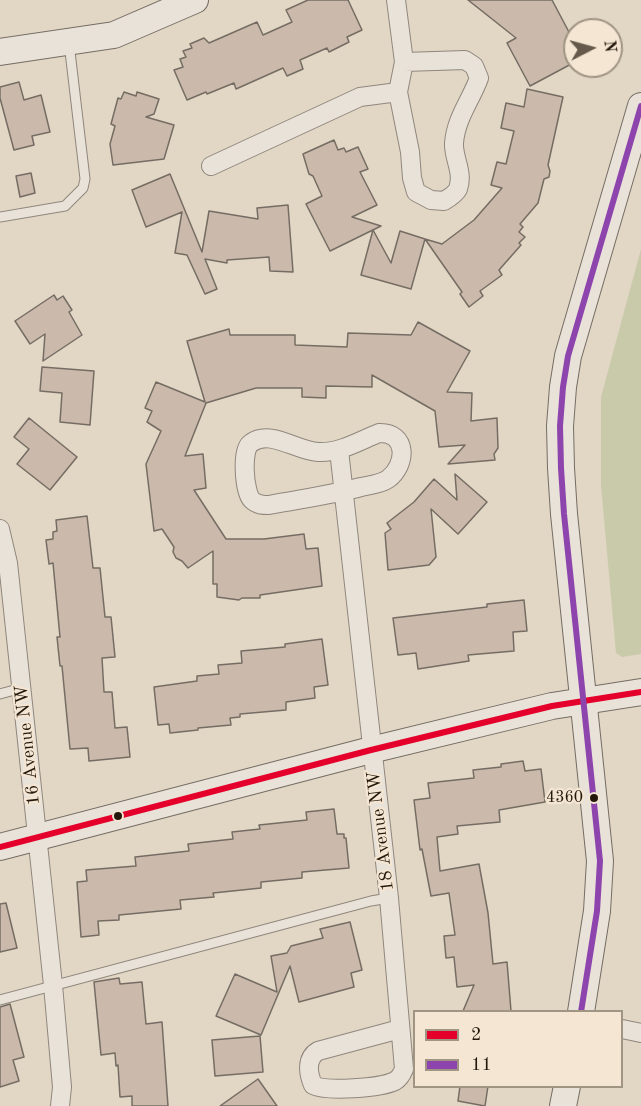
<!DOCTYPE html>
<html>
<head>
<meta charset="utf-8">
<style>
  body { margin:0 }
  #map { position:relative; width:641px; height:1106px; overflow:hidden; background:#e2d6c5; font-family:"Old Standard TT",serif }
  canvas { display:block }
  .legend { position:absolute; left:413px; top:1010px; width:210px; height:78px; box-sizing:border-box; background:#f4e6d2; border:2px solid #a09482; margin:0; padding:8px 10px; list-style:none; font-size:18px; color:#23180b }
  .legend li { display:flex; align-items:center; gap:12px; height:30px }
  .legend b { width:30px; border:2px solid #a09482 }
  .north { position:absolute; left:563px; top:18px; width:60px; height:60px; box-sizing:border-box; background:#f4e6d2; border:2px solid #a09482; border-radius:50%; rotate:84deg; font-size:16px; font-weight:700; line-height:24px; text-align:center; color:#23180b }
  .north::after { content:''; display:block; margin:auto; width:21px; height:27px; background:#665a4c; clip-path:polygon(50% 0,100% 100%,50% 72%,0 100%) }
</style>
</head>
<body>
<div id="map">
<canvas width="641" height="1106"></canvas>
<ul class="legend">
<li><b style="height:8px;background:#e4002b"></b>2</li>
<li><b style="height:8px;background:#8e44ad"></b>11</li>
</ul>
<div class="north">N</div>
</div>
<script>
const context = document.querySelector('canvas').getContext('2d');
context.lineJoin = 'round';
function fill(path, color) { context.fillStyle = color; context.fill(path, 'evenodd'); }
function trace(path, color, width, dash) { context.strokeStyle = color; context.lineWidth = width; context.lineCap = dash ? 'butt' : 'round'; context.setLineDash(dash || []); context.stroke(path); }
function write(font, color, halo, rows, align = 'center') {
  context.font = font + ' "Old Standard TT",serif'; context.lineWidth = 4.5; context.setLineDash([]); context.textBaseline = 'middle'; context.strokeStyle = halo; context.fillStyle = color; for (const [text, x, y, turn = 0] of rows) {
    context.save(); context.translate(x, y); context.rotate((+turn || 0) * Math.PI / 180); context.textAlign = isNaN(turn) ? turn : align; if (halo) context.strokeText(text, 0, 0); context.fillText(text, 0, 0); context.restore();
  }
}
const green = new Path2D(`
  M 641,249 L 641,654 L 622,657 L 616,653 L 601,485 L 601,397 Z`);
const building = new Path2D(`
  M 308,0 L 348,0 L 362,30 L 347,37 L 349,42 L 329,52 L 327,48 L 300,60 L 303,69 L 287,76 L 283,68 L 236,89 L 234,83 L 207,94 L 206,92 L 187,100 L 174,70 L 183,67 L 180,59 L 186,57 L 183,51 L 192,48 L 190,44 L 204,38 L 209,43 L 257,22 L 263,35 L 292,22 L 286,10 Z
  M 468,0 L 552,0 L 570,34 L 575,31 L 575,62 L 530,86 L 507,43 L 516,38 Z
  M 19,82 L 24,100 L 41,95 L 50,132 L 32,136 L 34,145 L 14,150 L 0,98 L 0,87 Z
  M 527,89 L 563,97 L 548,165 L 550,171 L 549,177 L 544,179 L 538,203 L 520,224 L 523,227 L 519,232 L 525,237 L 519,243 L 521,245 L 499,270 L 502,275 L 480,291 L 483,296 L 469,307 L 460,294 L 462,292 L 425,239 L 442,244 L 474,220 L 502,188 L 491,185 L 497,162 L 506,164 L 514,131 L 501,128 L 506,103 L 524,107 Z
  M 124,92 L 136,96 L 137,92 L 159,99 L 154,114 L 146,117 L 174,125 L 164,159 L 113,165 L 110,144 L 115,126 L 111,124 L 118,98 L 121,99 Z
  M 334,140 L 338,150 L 344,148 L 346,152 L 358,147 L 368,169 L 360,172 L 377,205 L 352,217 L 381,226 L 330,251 L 306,204 L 322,196 L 313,176 L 309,174 L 303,154 Z
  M 31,173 L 35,193 L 20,197 L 16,176 Z
  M 170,174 L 202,252 L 209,211 L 258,219 L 257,208 L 288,205 L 293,272 L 270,271 L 269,257 L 227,260 L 227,263 L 205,259 L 217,289 L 205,294 L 187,255 L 175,253 L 182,212 L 146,227 L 132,190 Z
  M 373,230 L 391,263 L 400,231 L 425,239 L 411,289 L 361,275 Z
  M 54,295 L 57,300 L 63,296 L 72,310 L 69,312 L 82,335 L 43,361 L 45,334 L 30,344 L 15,321 Z
  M 418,322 L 470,351 L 447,392 L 472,393 L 471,421 L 497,418 L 498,448 L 494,454 L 495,460 L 448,464 L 465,445 L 439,447 L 435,411 L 372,375 L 372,387 L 326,386 L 326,398 L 302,397 L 302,388 L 256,388 L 206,403 L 185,456 L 203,454 L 206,488 L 194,490 L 226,539 L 264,539 L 304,534 L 306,549 L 318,548 L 322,586 L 260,595 L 260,598 L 242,598 L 239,600 L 217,597 L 217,584 L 213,584 L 213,551 L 188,568 L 182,561 L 176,558 L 173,552 L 174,547 L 162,529 L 154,531 L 146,464 L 161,431 L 147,422 L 152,411 L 145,408 L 156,382 L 205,402 L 187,341 L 229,329 L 230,335 L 295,335 L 295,345 L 347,347 L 348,333 L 411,335 Z
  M 42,367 L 94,371 L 90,425 L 60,422 L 62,393 L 40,391 Z
  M 29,418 L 77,457 L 50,490 L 17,464 L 29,449 L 14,437 Z
  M 455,474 L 487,502 L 458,534 L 431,509 L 436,557 L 429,565 L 388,570 L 385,533 L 391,529 L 387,523 L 414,502 L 434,479 L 457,500 Z
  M 87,516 L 93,568 L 100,568 L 105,617 L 111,617 L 115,657 L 102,658 L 104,692 L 112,692 L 115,728 L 127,727 L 130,757 L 89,761 L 88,748 L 70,749 L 62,666 L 60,666 L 57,637 L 60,637 L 53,563 L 49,564 L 46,540 L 53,539 L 53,532 L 57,531 L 56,520 Z
  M 524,600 L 527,631 L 513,632 L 514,651 L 468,655 L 469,661 L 418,669 L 416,653 L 398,655 L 393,618 L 487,607 L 487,604 Z
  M 322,639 L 328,685 L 314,687 L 315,698 L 286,702 L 286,710 L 240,714 L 240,717 L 230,718 L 231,725 L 198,728 L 198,730 L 170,733 L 169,724 L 158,725 L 154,687 L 197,681 L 197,676 L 219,674 L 218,665 L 242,663 L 241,651 L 285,647 L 285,644 Z
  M 523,761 L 525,771 L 541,769 L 545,802 L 499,810 L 500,822 L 457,826 L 458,834 L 437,837 L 440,871 L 479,864 L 488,913 L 493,964 L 507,962 L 511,1011 L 463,1011 L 474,985 L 457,987 L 454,957 L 446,958 L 444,936 L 455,935 L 449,893 L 431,896 L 422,849 L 420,850 L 414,800 L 430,798 L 428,783 L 474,778 L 473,770 L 501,767 L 501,764 Z
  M 334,809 L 337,834 L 344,834 L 344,838 L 346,838 L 349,868 L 302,872 L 302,878 L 261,882 L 261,888 L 213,893 L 214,897 L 180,900 L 181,909 L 119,915 L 119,920 L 98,921 L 99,935 L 81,937 L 77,882 L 87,881 L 86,870 L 136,866 L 135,857 L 189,851 L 188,844 L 233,839 L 232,832 L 260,829 L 259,825 L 307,820 L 306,812 Z
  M 6,903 L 17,948 L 0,952 L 0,904 Z
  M 350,922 L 362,970 L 351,973 L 354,987 L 299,1002 L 290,966 L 261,1035 L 216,1016 L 235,974 L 277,992 L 271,956 L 287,953 L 291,946 L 323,938 L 320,929 Z
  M 119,978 L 120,984 L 142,982 L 146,1024 L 162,1022 L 168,1106 L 132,1106 L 132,1096 L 120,1097 L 118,1065 L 116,1066 L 115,1053 L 101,1055 L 94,982 Z
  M 10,1004 L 24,1057 L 13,1060 L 19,1081 L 0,1087 L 0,1007 Z
  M 260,1036 L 263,1072 L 215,1076 L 212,1040 Z
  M 258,1079 L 277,1106 L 220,1106 Z
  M 460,1086 L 488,1086 L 485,1106 L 458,1101 Z`);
const lane = new Path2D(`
  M 0,217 L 65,206 L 83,188 L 85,179 L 69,43
  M 0,694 L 22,688
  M 0,1000 L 371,901 L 389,898`);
const street = new Path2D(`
  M 398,92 L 410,152 L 412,178 L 416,192 L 431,200 L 444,201 C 449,198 456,193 458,189 C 464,172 453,158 454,143 C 456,118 471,100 479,78 L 474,66 L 465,60 L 404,62
  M 211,166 L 360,97 L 398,92 L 404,62 L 396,0
  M 379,433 C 408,432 407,465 388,479 C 381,484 370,485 361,487 C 331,495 300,499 269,505 C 263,505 257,505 252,500 C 244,492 241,449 251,443 C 271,429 296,451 318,452 C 340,453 359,441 379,433 Z
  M 339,450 L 389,898 L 404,1069 C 402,1074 400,1078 395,1081 C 381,1088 326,1092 313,1085 C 308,1073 306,1058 318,1051 L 400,1029
  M 0,529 L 8,563 L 53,985 L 62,1087 L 60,1106
  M 622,1029 L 641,1033`);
const secondary = new Path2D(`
  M 0,52 L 114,35 L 195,0
  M 0,847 L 371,750 L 552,706 L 641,692
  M 581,1012 L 597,911 L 600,861 L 564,514 L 561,468 L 560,426 L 563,387 L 568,356 L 641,106
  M 563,1106 L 567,1086`);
const bus1 = new Path2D(`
  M 0,847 L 371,750 L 552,706 L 641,692`);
const bus2 = new Path2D(`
  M 581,1012 L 597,911 L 600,861 L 564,514 L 561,468 L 560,426 L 563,387 L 568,356 L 641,106`);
const markers = [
  [594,798,5,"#23180b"],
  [118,816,5,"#23180b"]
];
const busNames = [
  ["4360",583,798]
];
const streetNames = [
  ["16 Avenue NW",28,745,-96],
  ["18 Avenue NW",381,831,-97]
];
fill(green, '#c8caaa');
fill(building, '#cbbaac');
trace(building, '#756d63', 1.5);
trace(lane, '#90877c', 11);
trace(street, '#90877c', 20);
trace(secondary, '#756d63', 28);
trace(lane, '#e8e2d9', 9);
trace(street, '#e8e2d9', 18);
trace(secondary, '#e8e2d9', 26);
trace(bus1, '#e4002b', 6);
trace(bus2, '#8e44ad', 6);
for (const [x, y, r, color] of markers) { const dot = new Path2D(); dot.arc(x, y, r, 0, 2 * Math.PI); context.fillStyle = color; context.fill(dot); trace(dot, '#f4e6d2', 2); }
write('16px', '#23180b', '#f4e6d2', busNames, 'right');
write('18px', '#23180b', '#f4e6d2', streetNames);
</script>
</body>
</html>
